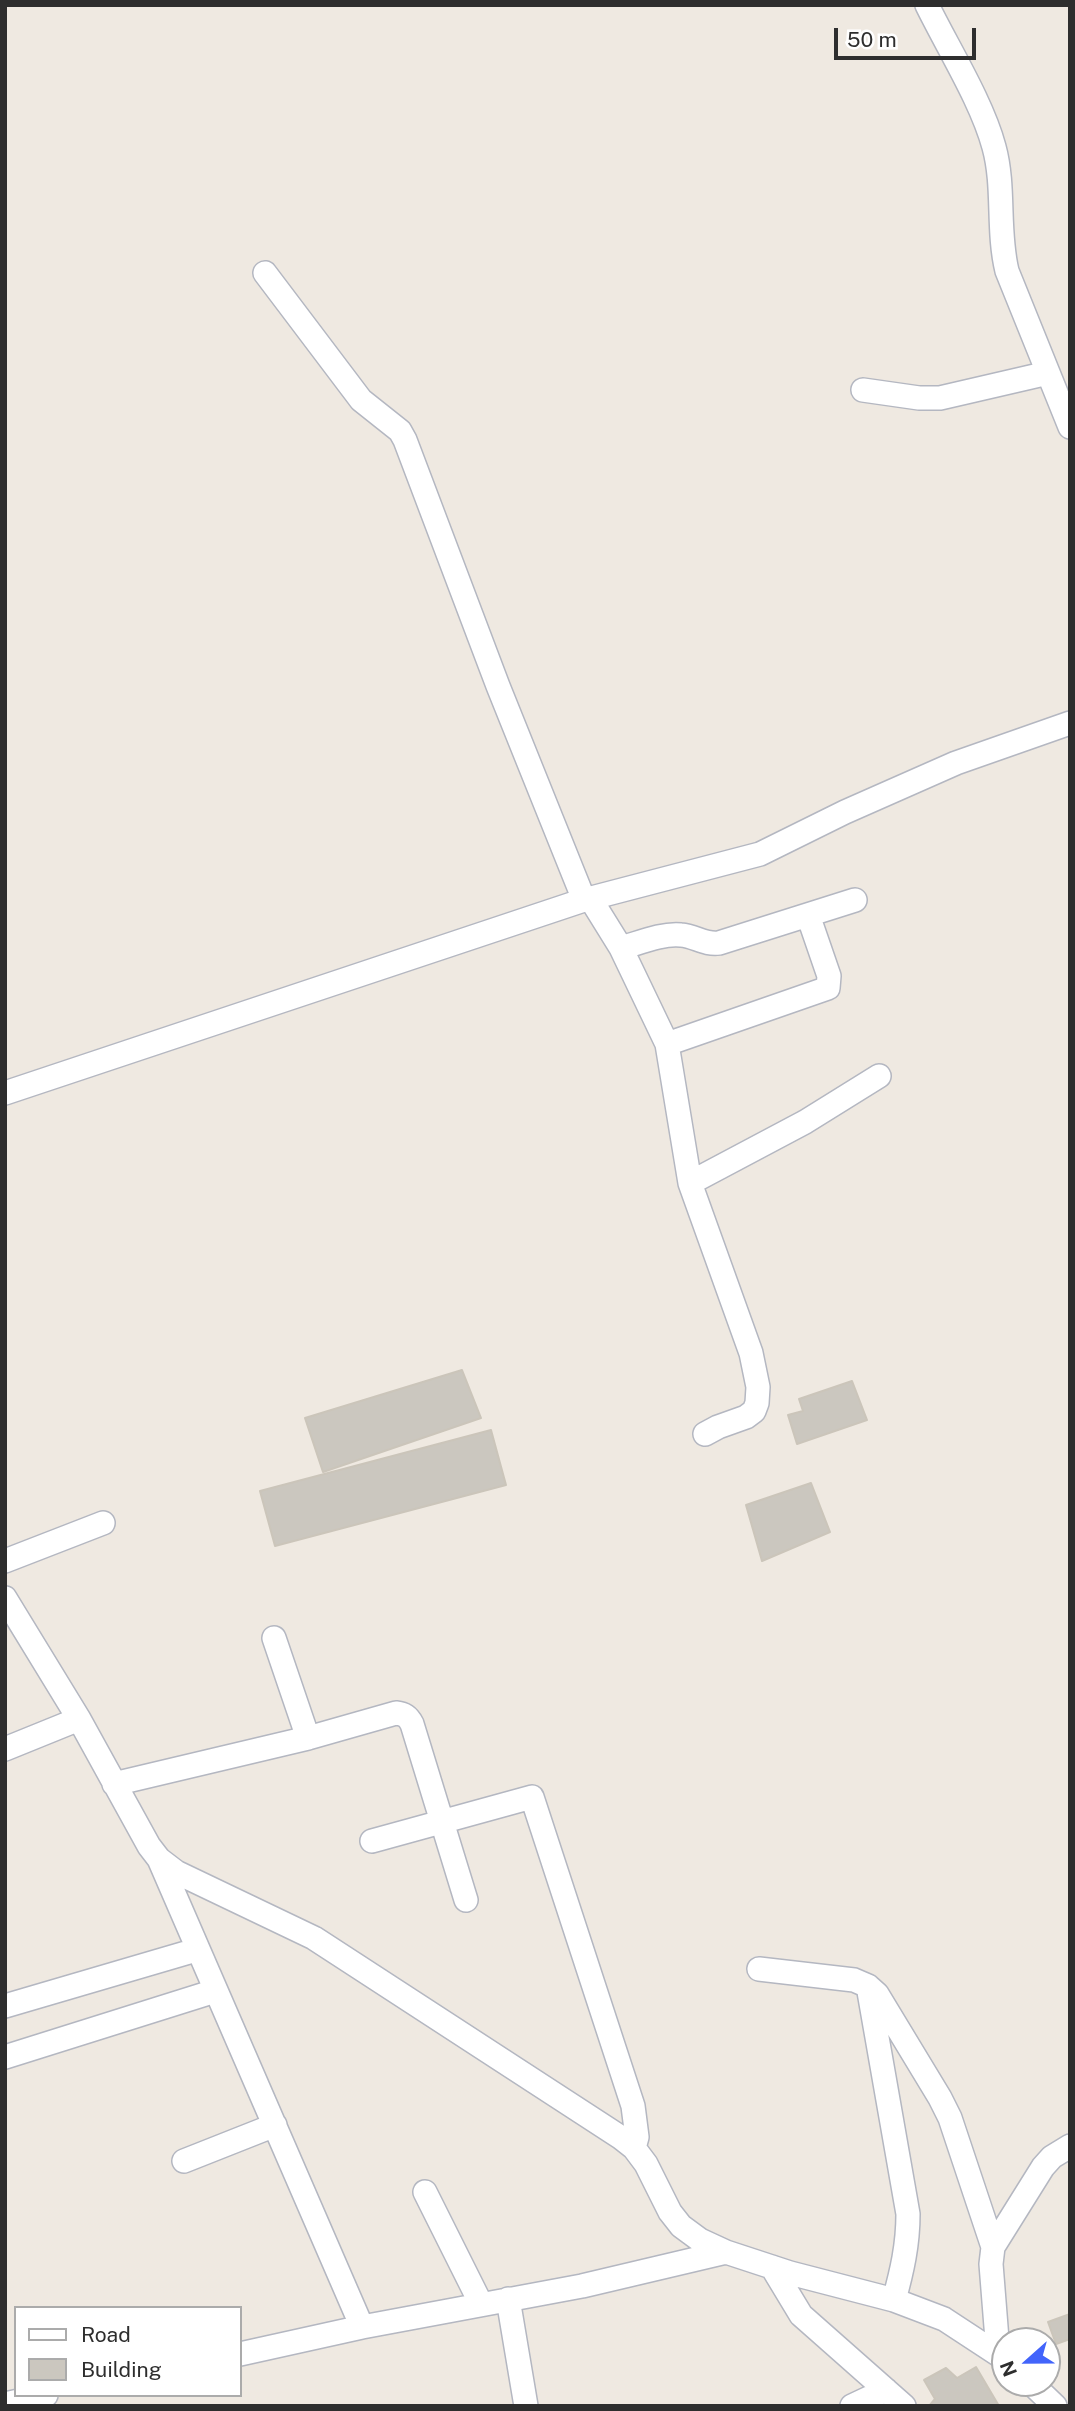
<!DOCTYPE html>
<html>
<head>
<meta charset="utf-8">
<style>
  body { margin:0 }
  #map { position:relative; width:1075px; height:2411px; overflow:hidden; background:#efe9e1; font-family:"Public Sans",sans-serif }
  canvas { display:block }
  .frame { position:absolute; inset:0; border:7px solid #2e2e2e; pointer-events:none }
  .legend { position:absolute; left:14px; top:2306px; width:228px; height:91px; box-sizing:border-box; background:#fff; border:2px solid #ababab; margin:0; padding:9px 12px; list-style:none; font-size:21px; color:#2e2e2e }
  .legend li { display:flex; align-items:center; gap:14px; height:35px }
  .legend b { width:35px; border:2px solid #ababab }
  .north { position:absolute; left:991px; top:2327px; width:70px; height:70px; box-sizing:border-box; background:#fff; border:2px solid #ababab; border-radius:50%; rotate:249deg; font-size:19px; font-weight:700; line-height:28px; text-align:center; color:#2e2e2e }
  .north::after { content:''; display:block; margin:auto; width:24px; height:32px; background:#4264fb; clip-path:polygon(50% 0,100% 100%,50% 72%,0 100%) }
  .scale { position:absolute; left:834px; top:28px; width:142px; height:32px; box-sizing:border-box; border:4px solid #2e2e2e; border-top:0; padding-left:9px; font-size:21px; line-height:24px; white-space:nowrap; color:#2e2e2e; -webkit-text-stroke:5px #fff; paint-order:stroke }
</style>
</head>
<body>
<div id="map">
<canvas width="1075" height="2411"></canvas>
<div class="frame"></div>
<ul class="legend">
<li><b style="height:9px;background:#fff"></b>Road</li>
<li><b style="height:19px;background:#cbc7bf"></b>Building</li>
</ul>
<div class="north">N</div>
<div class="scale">50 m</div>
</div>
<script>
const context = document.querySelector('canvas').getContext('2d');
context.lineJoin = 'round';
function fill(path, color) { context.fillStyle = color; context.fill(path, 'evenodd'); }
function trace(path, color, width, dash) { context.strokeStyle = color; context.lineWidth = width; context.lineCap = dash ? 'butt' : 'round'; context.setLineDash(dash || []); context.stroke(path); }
const building = new Path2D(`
  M 462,1370 L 481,1418 L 323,1472 L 305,1418 Z
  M 852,1381 L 867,1420 L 797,1444 L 788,1415 L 803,1411 L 799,1399 Z
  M 491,1430 L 506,1485 L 275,1546 L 260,1491 Z
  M 811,1483 L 830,1532 L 762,1561 L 746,1505 Z
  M 1070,2314 L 1070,2339 L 1056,2344 L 1048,2322 Z
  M 976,2367 L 999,2406 L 929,2406 L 935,2399 L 924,2380 L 946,2368 L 957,2378 Z`);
const minor = new Path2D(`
  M 927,5 C 948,48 982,102 994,147 C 1005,187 997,230 1007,271 L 1070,427
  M 265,273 L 361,400 L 400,431 L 405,440 L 498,686 L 584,900
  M 863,390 L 919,398 L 940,398 L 1048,373
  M 590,898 L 621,948 L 667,1044 L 690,1183 L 751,1353 L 758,1387 L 757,1403 L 754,1411 L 746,1417 L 718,1427 L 705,1434
  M 621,948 C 639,943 662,933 681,935 C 695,936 705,945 719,943 L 855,900
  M 667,1044 L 828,988 L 829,976 L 808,915
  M 5,1093 L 584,900 L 760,854 L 845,812 L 956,763 L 1070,723
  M 690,1183 L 805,1122 L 879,1076
  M 5,1561 L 103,1523
  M 5,1598 L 79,1719 L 149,1846 L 159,1859 L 176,1872 L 314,1938 L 620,2137 L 634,2148 L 646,2164 L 670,2212 L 681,2226 L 700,2240 L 726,2252 L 790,2273 L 894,2300 L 944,2319 L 1005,2359
  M 274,1638 L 308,1738
  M 5,1749 L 79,1719
  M 114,1784 L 308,1738 L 396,1713 C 404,1714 408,1716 412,1724 L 466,1900
  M 372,1841 L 532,1797 L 633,2106 L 637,2137 L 634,2148
  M 159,1859 L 362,2327
  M 759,1969 L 854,1980 L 868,1986 L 877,1994 L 940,2098 L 950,2118 L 993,2247
  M 868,1986 L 908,2214 C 908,2245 902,2271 894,2300
  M 5,2006 L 196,1950
  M 5,2057 L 215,1991
  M 184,2161 L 275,2125
  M 425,2192 L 481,2304
  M 772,2267 L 801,2315 L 904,2406
  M 508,2299 L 526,2406
  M 998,2352 L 991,2264 L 993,2247 L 1043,2167 L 1052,2157 L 1070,2146
  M 240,2354 L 362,2327 L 582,2286 L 726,2252
  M 1031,2383 L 1055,2406
  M 5,2404 L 46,2395
  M 852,2406 L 886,2390`);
fill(building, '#cbc7bf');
trace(building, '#cbc5ba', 2);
trace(minor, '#b4b7c1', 26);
trace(minor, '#fff', 23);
</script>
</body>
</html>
